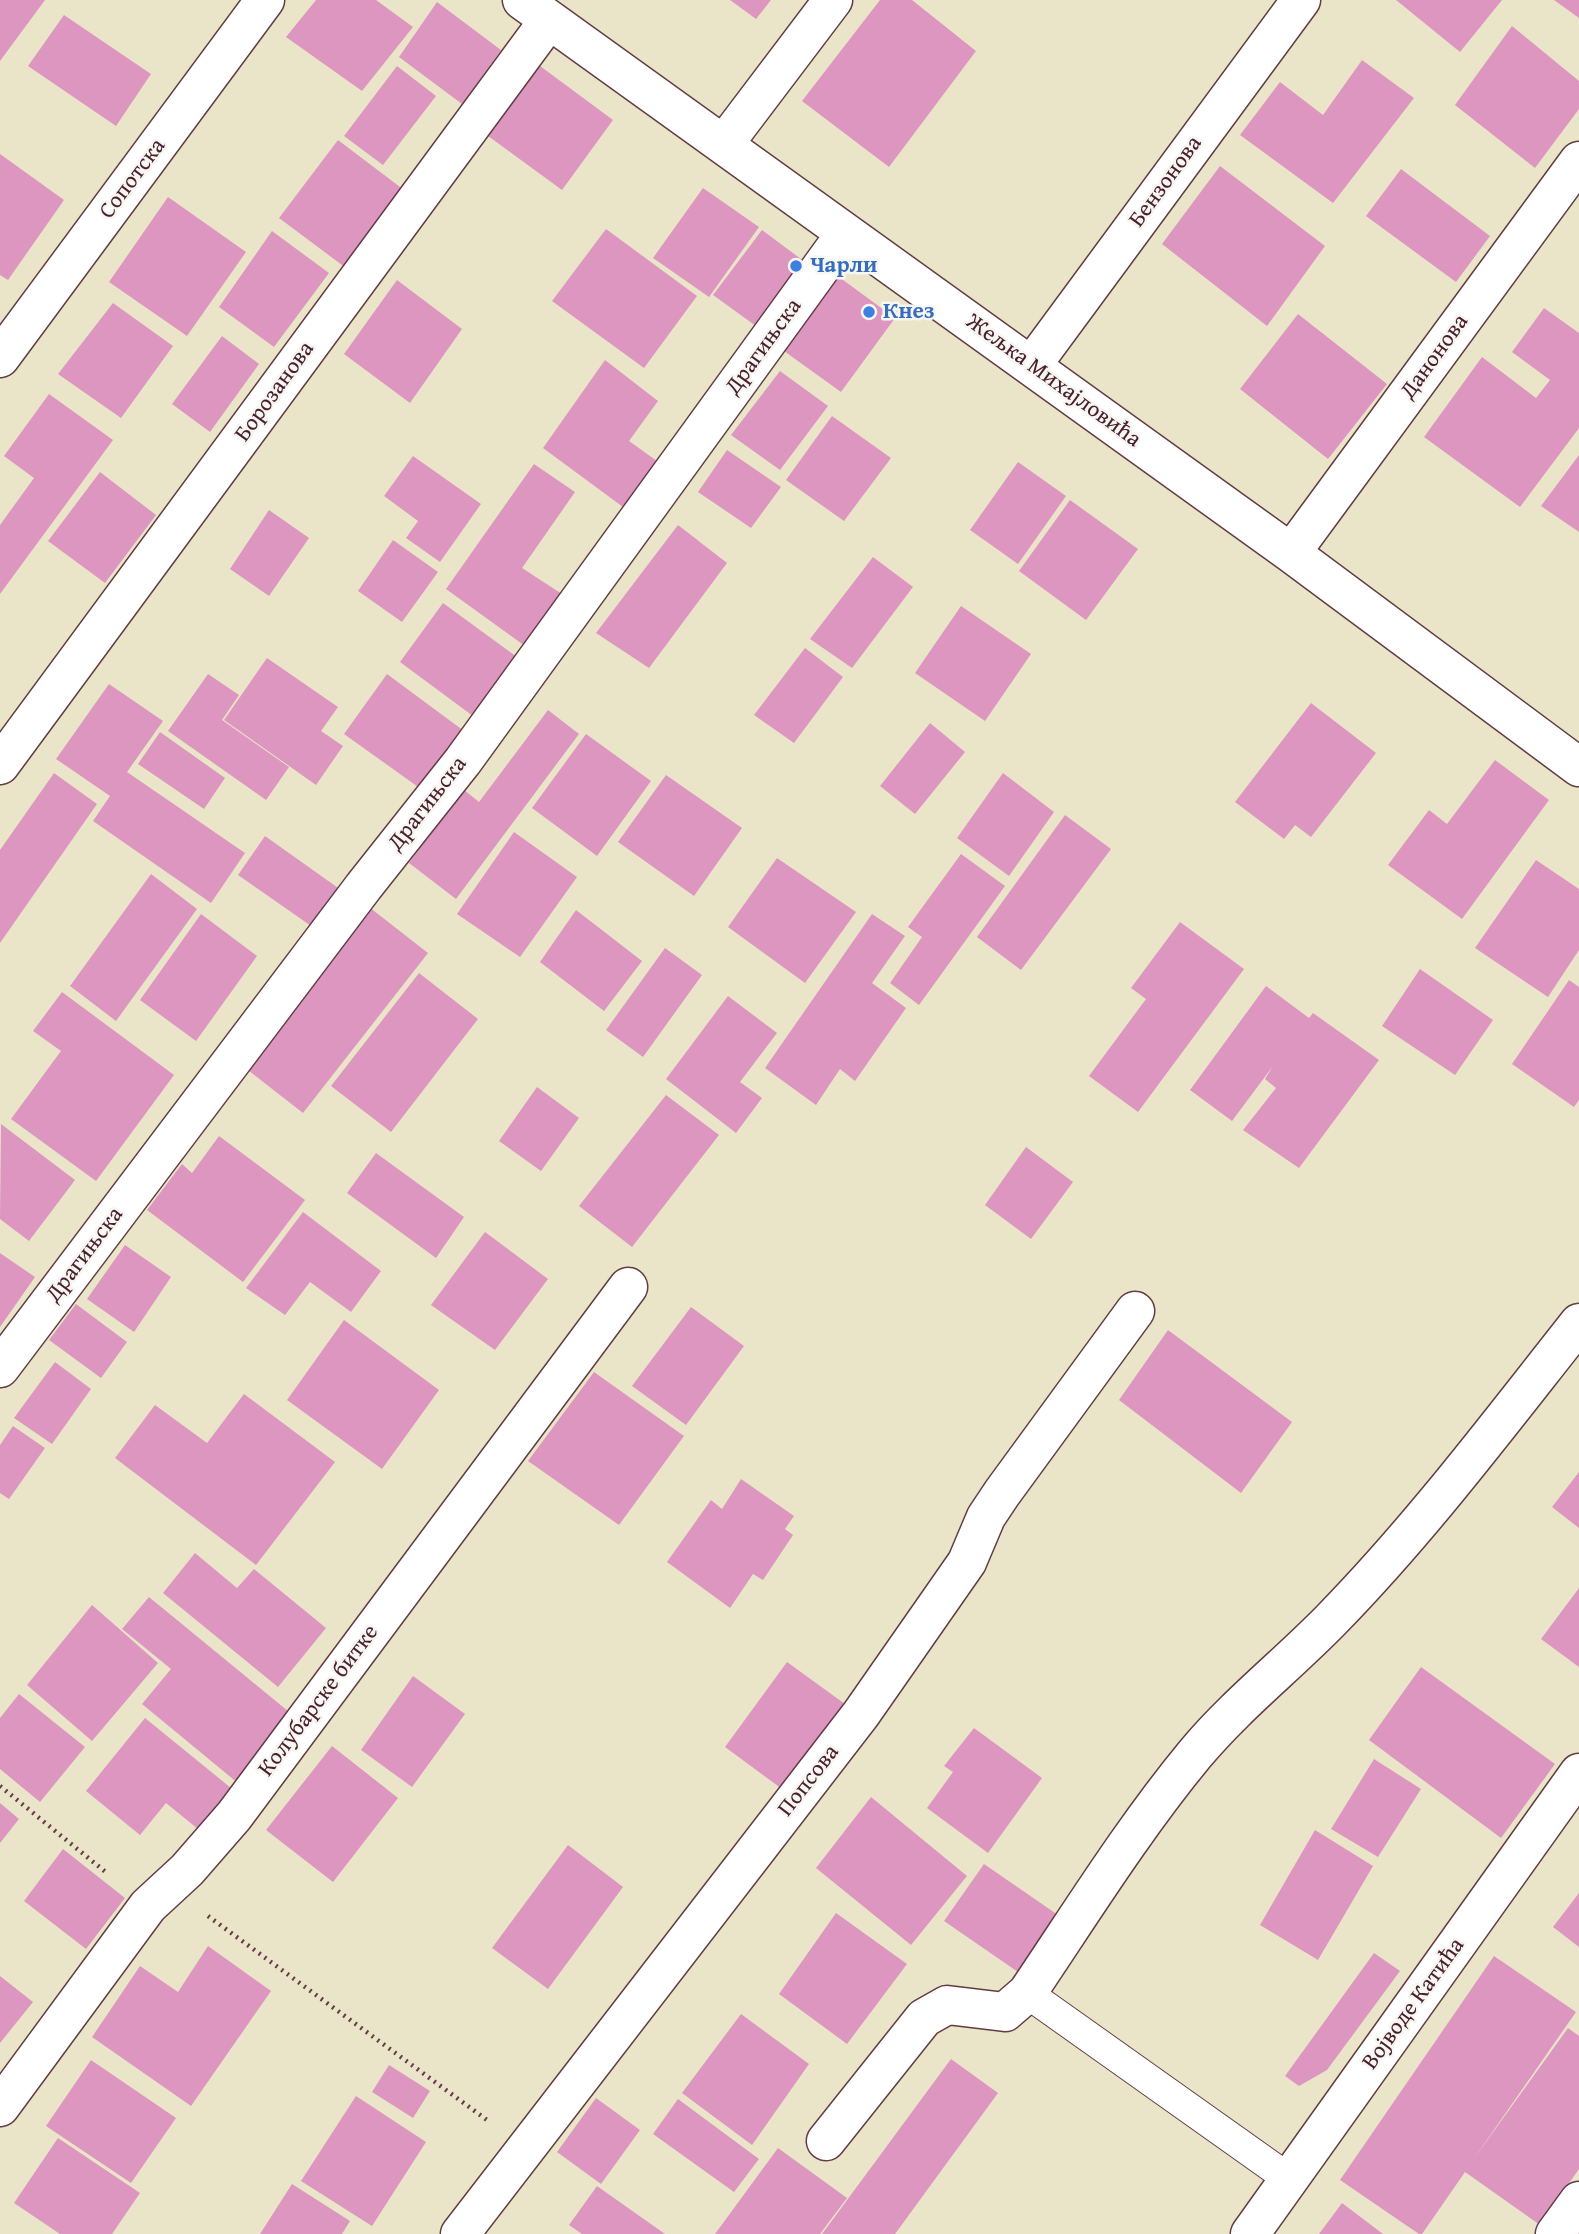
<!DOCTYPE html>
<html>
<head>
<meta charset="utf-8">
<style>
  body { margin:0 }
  canvas { display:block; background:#eae5c8 }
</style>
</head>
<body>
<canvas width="1579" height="2234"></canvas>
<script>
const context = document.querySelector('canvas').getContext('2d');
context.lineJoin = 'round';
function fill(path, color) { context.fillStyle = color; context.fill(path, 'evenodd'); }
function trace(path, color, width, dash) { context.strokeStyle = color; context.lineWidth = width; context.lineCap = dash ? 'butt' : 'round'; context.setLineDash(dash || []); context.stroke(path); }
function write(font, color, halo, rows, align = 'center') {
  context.font = font + ' "Gentium Book Plus",serif'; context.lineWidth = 5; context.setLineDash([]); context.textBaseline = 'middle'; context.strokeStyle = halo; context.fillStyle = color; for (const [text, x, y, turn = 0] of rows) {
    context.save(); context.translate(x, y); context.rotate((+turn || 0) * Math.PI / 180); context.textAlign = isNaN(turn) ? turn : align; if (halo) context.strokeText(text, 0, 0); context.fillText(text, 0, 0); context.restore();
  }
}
const building = new Path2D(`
  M 0,0 L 45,0 L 0,61 Z
  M 316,0 L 376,0 L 413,27 L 362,91 L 286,37 Z
  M 730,0 L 771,0 L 756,19 Z
  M 880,0 L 912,0 L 976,51 L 889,167 L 802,101 Z
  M 1396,0 L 1502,0 L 1460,52 Z
  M 1554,0 L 1579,0 L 1579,18 Z
  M 437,2 L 501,50 L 462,104 L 399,57 Z
  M 64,15 L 151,74 L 116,126 L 28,66 Z
  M 1512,26 L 1579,81 L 1579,109 L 1535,168 L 1455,105 Z
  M 1362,60 L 1414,98 L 1333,203 L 1240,135 L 1280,82 L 1323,115 Z
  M 536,63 L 613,120 L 562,190 L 484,133 Z
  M 397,66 L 436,96 L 383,165 L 344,136 Z
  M 338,140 L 404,190 L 346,268 L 279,218 Z
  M 0,154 L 64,200 L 8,280 L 0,275 Z
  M 1220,166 L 1325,246 L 1267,326 L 1162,244 Z
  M 1401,169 L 1490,236 L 1456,282 L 1366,216 Z
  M 703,188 L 759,227 L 709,297 L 653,258 Z
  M 168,197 L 246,252 L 187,336 L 109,282 Z
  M 606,229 L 697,296 L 644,368 L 552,301 Z
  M 762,230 L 809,265 L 760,329 L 713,295 Z
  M 272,231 L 329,273 L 274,347 L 219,307 Z
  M 839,277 L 895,318 L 841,392 L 784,351 Z
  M 397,280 L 462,329 L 410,403 L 344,354 Z
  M 113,303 L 173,346 L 121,418 L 58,374 Z
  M 1544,308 L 1579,333 L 1579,428 L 1520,507 L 1424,437 L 1482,357 L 1536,398 L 1550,380 L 1512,352 Z
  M 1298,314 L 1387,384 L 1328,459 L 1240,389 Z
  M 222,336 L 259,364 L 210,432 L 172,404 Z
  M 605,360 L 658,401 L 629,441 L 657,461 L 623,507 L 543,448 Z
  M 780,371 L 828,406 L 780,470 L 731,435 Z
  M 49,394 L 113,440 L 0,594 L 0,525 L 34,478 L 4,456 Z
  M 832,416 L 891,458 L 844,521 L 786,480 Z
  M 727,450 L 781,487 L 751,528 L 698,492 Z
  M 1579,455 L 1579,532 L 1541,506 Z
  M 413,456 L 481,504 L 440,562 L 406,538 L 418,521 L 384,496 Z
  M 1018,462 L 1066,496 L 1018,564 L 970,530 Z
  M 534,464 L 575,492 L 522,568 L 562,594 L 525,646 L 446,589 Z
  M 100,472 L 156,515 L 105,583 L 48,541 Z
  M 1070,500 L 1138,549 L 1086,620 L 1019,571 Z
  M 269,510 L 309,538 L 269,596 L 230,569 Z
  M 678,525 L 727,563 L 649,668 L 596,633 Z
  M 393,540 L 438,572 L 402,622 L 358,591 Z
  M 873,557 L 913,587 L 852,668 L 810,639 Z
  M 443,603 L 521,660 L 477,719 L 400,662 Z
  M 961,606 L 1031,654 L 985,721 L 915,673 Z
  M 805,648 L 843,677 L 794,743 L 754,715 Z
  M 267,658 L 338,707 L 321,731 L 343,746 L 316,785 L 224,720 Z
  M 208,674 L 239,695 L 222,720 L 289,767 L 266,800 L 168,731 Z
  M 387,674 L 464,731 L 421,789 L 344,734 Z
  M 109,684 L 163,721 L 127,772 L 245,853 L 211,903 L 93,821 L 110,796 L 56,759 Z
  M 1311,703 L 1376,753 L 1311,837 L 1295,825 L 1284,839 L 1235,802 Z
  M 548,710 L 579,734 L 456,899 L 409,863 L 463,789 L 479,802 Z
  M 930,723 L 965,752 L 915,814 L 880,786 Z
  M 160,732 L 225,778 L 204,809 L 138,764 Z
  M 586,734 L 651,781 L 597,856 L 532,808 Z
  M 1495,760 L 1549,800 L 1462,919 L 1388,865 L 1429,810 L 1447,824 Z
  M 54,773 L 97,804 L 0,943 L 0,850 Z
  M 1003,773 L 1054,812 L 1009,876 L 957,838 Z
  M 666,775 L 742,828 L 694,896 L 618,842 Z
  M 1065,815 L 1111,849 L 1021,970 L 977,937 Z
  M 514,832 L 577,877 L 520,957 L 457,914 Z
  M 265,836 L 341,890 L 314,928 L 238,875 Z
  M 961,854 L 1005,886 L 919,1005 L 890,983 L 922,937 L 908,927 Z
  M 777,858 L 856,912 L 805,983 L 728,927 Z
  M 1536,860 L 1579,889 L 1579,950 L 1548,997 L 1475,948 Z
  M 151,874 L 197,909 L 116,1021 L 70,986 Z
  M 369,907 L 428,953 L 303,1113 L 244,1067 Z
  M 576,910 L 642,961 L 604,1011 L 540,962 Z
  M 201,914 L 257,956 L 196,1041 L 140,1000 Z
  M 872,914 L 905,936 L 872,983 L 906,1008 L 855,1081 L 840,1069 L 816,1105 L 765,1068 Z
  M 1180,922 L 1244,969 L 1138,1112 L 1089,1076 L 1146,999 L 1131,988 Z
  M 665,948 L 702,975 L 643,1057 L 606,1030 Z
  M 1420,969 L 1493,1020 L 1455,1075 L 1382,1026 Z
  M 419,973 L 478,1019 L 391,1132 L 331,1086 Z
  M 1569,980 L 1579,987 L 1579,1100 L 1574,1107 L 1512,1064 Z
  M 1266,986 L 1309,1018 L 1313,1013 L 1379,1060 L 1299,1168 L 1243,1130 L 1276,1088 L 1265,1079 L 1273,1066 L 1232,1121 L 1190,1090 Z
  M 62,992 L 174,1075 L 96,1181 L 11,1119 L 61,1051 L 33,1031 Z
  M 728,996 L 777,1033 L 740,1082 L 762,1098 L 736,1133 L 666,1079 Z
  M 537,1087 L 579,1118 L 541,1171 L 499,1141 Z
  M 666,1095 L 719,1135 L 632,1247 L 579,1206 Z
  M 1,1124 L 75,1180 L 29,1241 L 0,1219 Z
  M 219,1136 L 305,1200 L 243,1282 L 147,1210 L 182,1164 L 192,1173 Z
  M 1026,1147 L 1073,1182 L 1031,1239 L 985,1205 Z
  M 376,1153 L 464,1217 L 436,1258 L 347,1193 Z
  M 303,1212 L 381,1271 L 351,1312 L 310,1282 L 285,1315 L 246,1288 Z
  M 485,1232 L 548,1279 L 495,1350 L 431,1305 Z
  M 125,1245 L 171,1277 L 134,1332 L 87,1299 Z
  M 0,1253 L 35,1277 L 0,1327 Z
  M 76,1304 L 127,1342 L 101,1378 L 49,1340 Z
  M 691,1307 L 744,1346 L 686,1425 L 632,1386 Z
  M 344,1320 L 439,1390 L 382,1469 L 287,1400 Z
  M 1168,1330 L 1292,1422 L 1241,1493 L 1119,1400 Z
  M 55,1362 L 91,1389 L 52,1444 L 14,1418 Z
  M 594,1372 L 684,1436 L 619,1525 L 528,1461 Z
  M 244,1394 L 335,1462 L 256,1565 L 115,1458 L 155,1405 L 207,1443 Z
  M 13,1426 L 45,1448 L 9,1499 L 0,1493 L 0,1445 Z
  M 1579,1472 L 1579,1528 L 1552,1507 Z
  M 741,1479 L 794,1516 L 785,1529 L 793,1535 L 763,1580 L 753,1574 L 730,1608 L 667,1562 L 711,1500 L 722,1509 Z
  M 195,1553 L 237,1588 L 254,1569 L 326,1628 L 278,1687 L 163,1593 Z
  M 1579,1588 L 1579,1667 L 1541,1639 Z
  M 149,1597 L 294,1716 L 239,1784 L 142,1704 L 171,1669 L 122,1629 Z
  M 92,1605 L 158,1663 L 92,1741 L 27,1685 Z
  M 787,1662 L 845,1704 L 782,1789 L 725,1747 Z
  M 1421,1667 L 1555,1764 L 1501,1838 L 1369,1740 Z
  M 413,1676 L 465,1714 L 412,1787 L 361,1750 Z
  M 19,1694 L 85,1747 L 40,1802 L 0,1769 L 0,1718 Z
  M 145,1718 L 231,1788 L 198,1829 L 166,1803 L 140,1835 L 86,1791 Z
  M 974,1728 L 1042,1778 L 988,1853 L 927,1808 L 953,1772 L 944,1766 Z
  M 332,1746 L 398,1798 L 333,1882 L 266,1830 Z
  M 1374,1759 L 1421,1789 L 1378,1857 L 1331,1829 Z
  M 871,1797 L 967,1876 L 911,1945 L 816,1868 Z
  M 0,1803 L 19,1819 L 0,1843 Z
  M 1315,1830 L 1373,1866 L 1318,1960 L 1260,1925 Z
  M 568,1845 L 623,1887 L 548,1989 L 492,1948 Z
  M 63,1849 L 125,1898 L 86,1949 L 24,1901 Z
  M 984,1864 L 1058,1915 L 1018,1972 L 944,1921 Z
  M 1579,1893 L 1579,1947 L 1553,1927 Z
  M 836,1913 L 907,1964 L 847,2044 L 779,1994 Z
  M 208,1946 L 271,1991 L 191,2106 L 92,2037 L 140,1966 L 178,1992 Z
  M 1374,1953 L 1400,1971 L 1327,2070 L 1299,2086 L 1285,2076 Z
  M 1494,1956 L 1576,2012 L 1473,2160 L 1568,2028 L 1579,2036 L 1579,2169 L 1540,2225 L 1465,2172 L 1422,2234 L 1419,2234 L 1340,2180 Z
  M 0,1976 L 33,2002 L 0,2043 Z
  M 741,2014 L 809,2064 L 752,2145 L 682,2093 Z
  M 951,2059 L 998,2093 L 895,2234 L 822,2234 Z
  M 91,2060 L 176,2118 L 131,2183 L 46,2126 Z
  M 389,2065 L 430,2091 L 413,2118 L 372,2092 Z
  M 356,2096 L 426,2142 L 372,2226 L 301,2181 Z
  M 596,2098 L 640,2130 L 601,2184 L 557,2152 Z
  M 678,2099 L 759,2159 L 734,2192 L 653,2134 Z
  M 58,2138 L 140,2193 L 112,2234 L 60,2234 L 14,2203 Z
  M 778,2148 L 847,2198 L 820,2234 L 715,2234 Z
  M 292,2184 L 350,2221 L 342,2234 L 260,2234 Z
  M 597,2186 L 665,2234 L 582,2234 L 569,2225 Z
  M 1342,2203 L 1383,2234 L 1319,2234 Z`);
const path = new Path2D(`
  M 0,1786 L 108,1874
  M 208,1916 L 487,2120`);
const lane = new Path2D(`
  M 1027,1993 L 1289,2179`);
const street = new Path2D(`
  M 522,0 L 1291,553 L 1579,767
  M 724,144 L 833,0
  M 0,358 L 265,0
  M 1032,365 L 1301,0
  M 1291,553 L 1579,161
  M 0,765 L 549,20
  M 0,1368 L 364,886 L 463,761 L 846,233
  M 0,2107 L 148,1906 L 187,1870 L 234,1816 L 628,1287
  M 826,2141 L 924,2018 L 947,2005 L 1005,2012 L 1027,1993 C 1081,1913 1133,1829 1195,1754 C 1236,1705 1286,1666 1331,1620 C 1421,1528 1499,1424 1579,1323
  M 460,2234 L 861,1714 L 967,1562 L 986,1517 L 1002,1493 L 1135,1311
  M 1250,2234 L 1579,1773
  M 1555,2234 L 1579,2201`);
const markers = [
  [796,266,7,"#3f7fe0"],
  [869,312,7,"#3f7fe0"]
];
const streetNames = [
  ["Сопотска",133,179,-53],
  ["Бензонова",1166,182,-54],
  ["Драгињска",764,347,-54],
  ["Данонова",1435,357,-54],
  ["Жељка Михајловића",1053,381,36],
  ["Борозанова",275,392,-54],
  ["Драгињска",428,804,-52],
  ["Драгињска",85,1255,-53],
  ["Колубарске битке",319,1701,-53],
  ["Попсова",809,1781,-52],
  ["Војводе Катића",1414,2004,-54]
];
const shopNames = [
  ["Чарли",810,266],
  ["Кнез",883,312]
];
fill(building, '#dd96c0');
trace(lane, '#623d43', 32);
trace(street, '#623d43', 41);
trace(path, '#623d43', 4.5, [2, 5]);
trace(lane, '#fff', 30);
trace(street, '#fff', 38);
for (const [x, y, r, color] of markers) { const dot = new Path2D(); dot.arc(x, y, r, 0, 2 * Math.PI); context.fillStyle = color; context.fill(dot); trace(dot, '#f6f6f2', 2.5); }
write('23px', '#4a1f2b', '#f6f6f2', streetNames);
write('bold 23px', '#366cbe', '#f6f6f2', shopNames, 'left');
</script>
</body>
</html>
